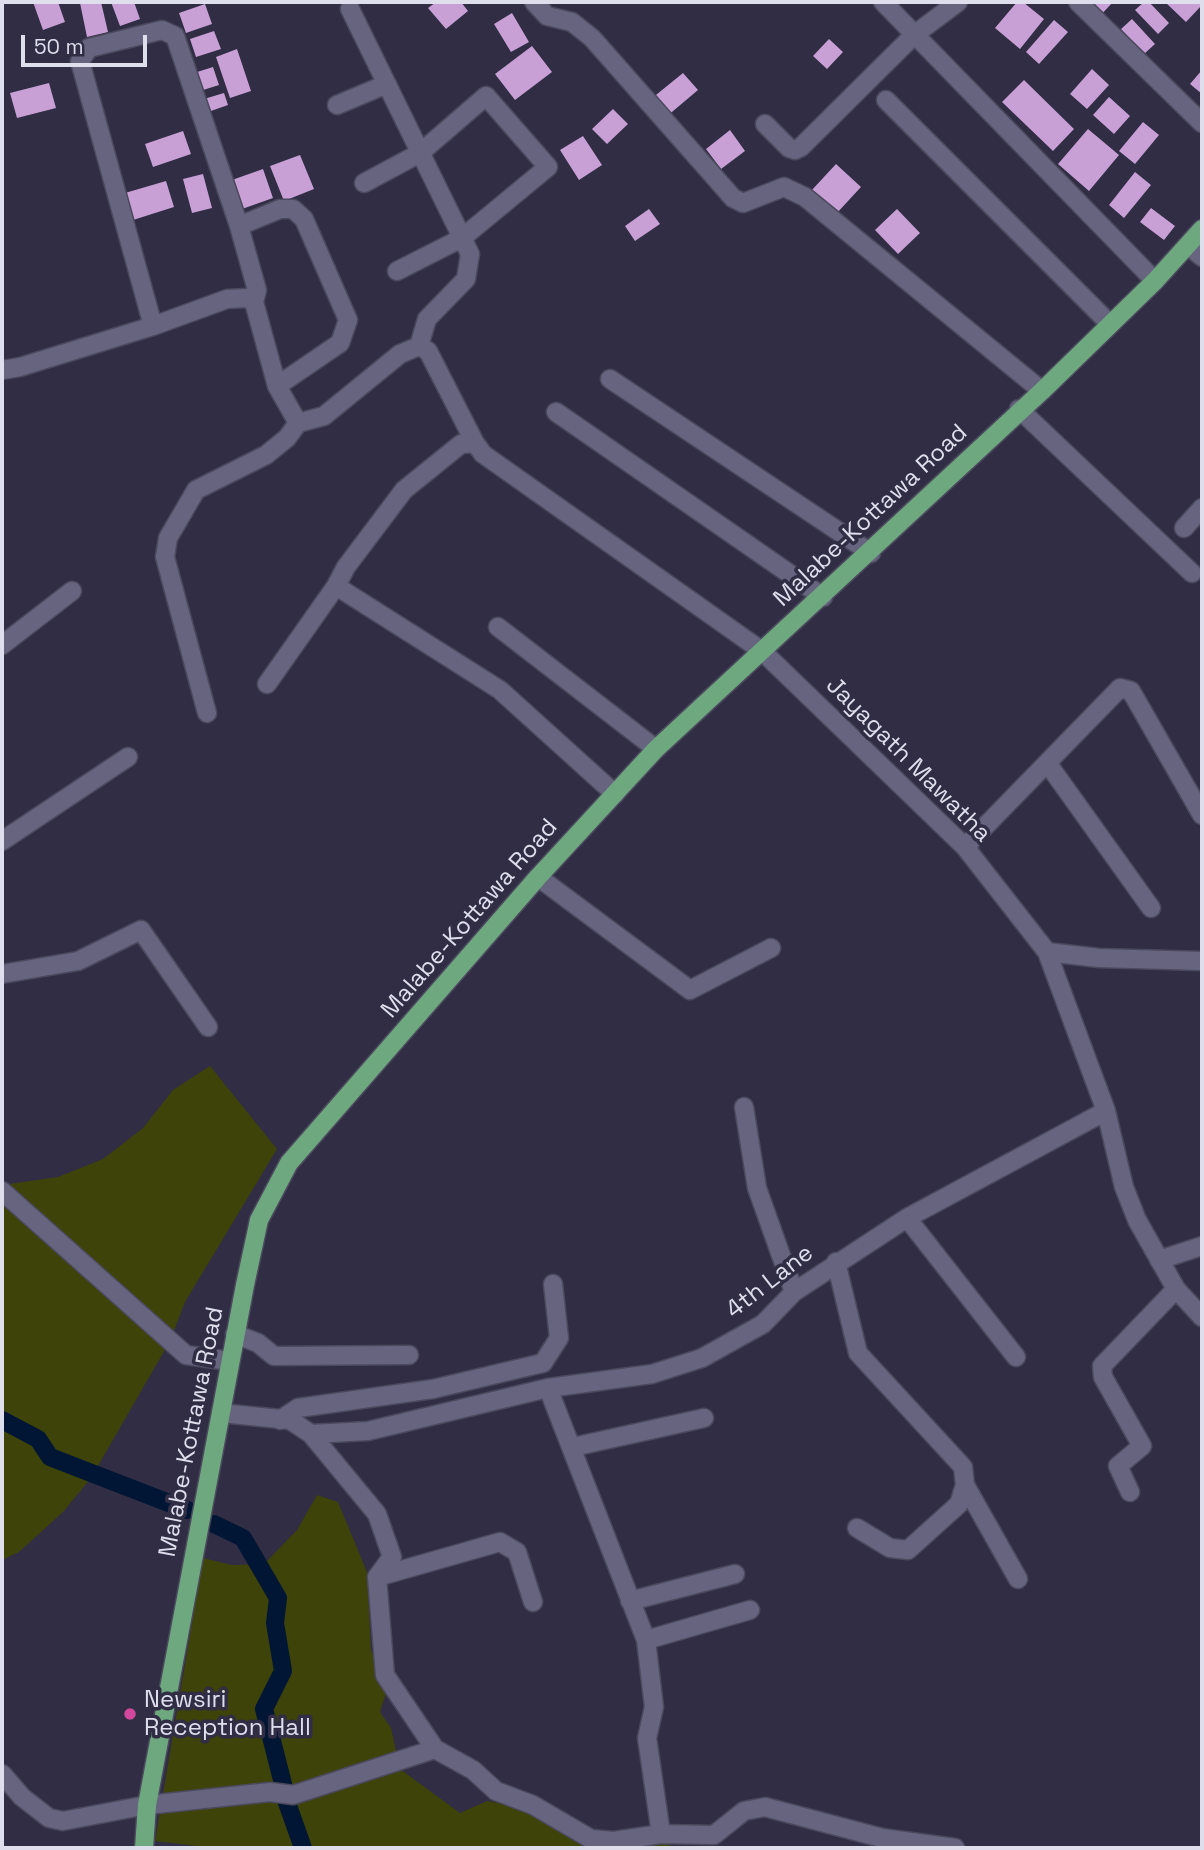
<!DOCTYPE html>
<style>
body{margin:0}
#map{position:relative;width:1204px;height:1850px;overflow:hidden;background:#302d45;font-family:"Space Grotesk",sans-serif}
canvas{display:block}
.frame{position:absolute;inset:0;border:4px solid #dedeed;pointer-events:none}
.scale{position:absolute;left:21px;top:35px;width:126px;height:32px;box-sizing:border-box;border:4px solid #dedeed;border-top:0;padding-left:9px;font-size:21px;line-height:24px;white-space:nowrap;color:#dedeed;-webkit-text-stroke:5px #302d45;paint-order:stroke}
</style>
<div id="map">
<canvas width="1204" height="1850"></canvas>
<div class="frame"></div>
<div class="scale">50 m</div>
</div>
<script>
const context = document.querySelector('canvas').getContext('2d');
context.lineJoin = 'round';
function paint(path, color) {
  context.fillStyle = color;
  context.fill(path, 'evenodd');
}
function toPath(rows) {
  const path = new Path2D();
  for (const r of rows) {
    path.moveTo(r[0], r[1]);
    for (let i = 2; i < r.length; i += 2) path.lineTo(r[i], r[i + 1]);
  }
  return path;
}
function trace(path, color, width, dash) {
  context.strokeStyle = color;
  context.lineWidth = width;
  context.lineCap = dash ? 'butt' : 'round';
  context.setLineDash(dash || []);
  context.stroke(path);
}
function drawText(font, color, halo, rows, align = 'center') {
  context.font = font + ' "Space Grotesk",sans-serif';
  context.lineWidth = 7;
  context.setLineDash([]);
  context.textBaseline = 'middle';
  context.strokeStyle = halo;
  context.fillStyle = color;
  for (const [text, x, y, turn = 0] of rows) {
    context.save();
    context.translate(x, y);
    context.rotate((+turn || 0) * Math.PI / 180);
    context.textAlign = isNaN(turn) ? turn : align;
    if (halo) context.strokeText(text, 0, 0);
    context.fillText(text, 0, 0);
    context.restore();
  }
}
paint(toPath([
 [210,1066,277,1149,185,1302,170,1341,91,1478,63,1512,19,1552,2,1560,2,1185,58,1177,103,1159,143,1128,173,1090],
 [317,1495,338,1502,367,1572,371,1650,389,1684,380,1712,391,1728,400,1769,460,1813,487,1801,526,1807,584,1841,651,1840,679,1848,213,1848,155,1841,203,1558,232,1565,264,1564,297,1530]
]), '#3e4309');
trace(toPath([
 [2,1420,38,1439,50,1457,187,1510],
 [214,1524,243,1538,278,1598,275,1623,283,1671,264,1709,283,1784],
 [286,1800,303,1848]
]), '#001634', 18);
paint(toPath([
 [33,2,58,2,65,22,43,30],
 [101,2,108,32,87,37,80,3],
 [111,2,134,2,140,19,120,26],
 [436,2,461,2,468,11,446,29,428,8],
 [1017,2,1023,2,1044,19,1020,49,995,28],
 [1091,2,1113,2,1098,18,1086,7],
 [1144,2,1149,2,1169,23,1158,34,1135,10],
 [1165,2,1202,2,1202,5,1186,22],
 [205,4,212,24,186,33,179,13],
 [512,13,529,42,511,52,494,24],
 [1132,19,1155,44,1144,54,1121,29],
 [1054,20,1068,32,1039,64,1026,52],
 [214,31,221,49,196,57,190,39],
 [829,39,843,52,827,69,813,56],
 [532,46,552,72,515,100,495,74],
 [237,49,251,91,230,98,216,57],
 [213,67,219,85,200,91,194,73],
 [1092,69,1109,85,1087,109,1070,94],
 [1202,70,1202,94,1190,84],
 [683,73,698,90,666,117,651,99],
 [1024,80,1074,129,1053,151,1002,102],
 [49,83,56,108,17,118,10,93],
 [224,93,228,105,208,112,204,99],
 [1109,97,1130,116,1114,134,1093,115],
 [613,109,628,124,607,144,592,129],
 [1143,122,1159,135,1135,164,1119,151],
 [1088,129,1119,155,1089,191,1058,164],
 [730,130,745,151,721,169,706,149],
 [183,131,191,154,153,167,145,144],
 [583,136,602,165,579,180,560,150],
 [300,155,314,189,284,201,270,166],
 [836,164,861,187,836,214,811,191],
 [263,169,273,198,242,209,232,180],
 [1135,172,1151,185,1124,218,1109,205],
 [203,174,212,208,192,213,183,179],
 [166,181,174,207,133,220,125,193],
 [1151,208,1175,226,1164,240,1140,222],
 [649,209,660,224,635,241,625,226],
 [897,209,920,233,898,254,875,230]
]), '#c9a0d5');
const minor = toPath([
 [534,2,547,16,572,22,592,38,733,198,743,203,784,187,805,197,1042,391],
 [883,2,1155,281],
 [1078,2,1202,123],
 [350,9,470,254,466,279,427,319,419,346],
 [886,100,1110,324],
 [337,105,387,84],
 [765,124,789,148,795,150,801,147,914,35,958,2],
 [364,183,420,153,486,96,548,167,462,238,397,271],
 [239,226,280,209,293,209,304,219,348,320,340,343,277,386],
 [1189,246,1202,257],
 [153,326,80,61,89,48,162,30,175,36,239,226,257,290,254,302,277,386,298,423,324,416,400,354,419,346,428,351,475,443,483,454,762,651,965,847,1047,952,1106,1111,1124,1187,1137,1220,1176,1289,1202,1317],
 [2,370,20,367,153,326,227,299,247,298,254,302],
 [610,379,871,553],
 [1019,409,1192,573],
 [556,412,823,597],
 [1184,528,1202,508],
 [336,586,500,690,615,794],
 [498,627,656,749],
 [2,645,72,591],
 [267,684,336,586,346,567,404,490,461,444,475,443],
 [207,713,165,557,168,538,196,490,266,455,287,438,298,423],
 [1048,764,1151,908],
 [2,841,128,757],
 [965,847,1120,688,1131,691,1202,815],
 [538,877,690,990,771,948],
 [1047,952,1099,958,1202,961],
 [2,974,78,961,141,930,208,1027],
 [744,1107,757,1188,794,1292],
 [2,1191,186,1355,230,1361],
 [907,1218,1016,1357],
 [1159,1260,1202,1246],
 [836,1262,858,1353,963,1467,965,1485,959,1504,908,1550,890,1548,857,1528],
 [235,1334,258,1343,274,1356,409,1355],
 [548,1388,646,1640,654,1707,647,1738,661,1834],
 [221,1413,290,1420,311,1434,377,1514,392,1557,377,1577,385,1675,435,1749,473,1770,496,1791,533,1805,591,1839,614,1841,661,1834,714,1835,744,1811,765,1807,882,1838,955,1848],
 [280,1420,298,1408,433,1389,543,1363,559,1338,553,1284],
 [311,1434,368,1431,548,1388,652,1374,702,1358,763,1324,794,1292,907,1218,1106,1111],
 [573,1447,704,1418],
 [965,1485,1018,1579],
 [1130,1492,1118,1466,1142,1446,1103,1377,1102,1366,1176,1289],
 [377,1577,500,1542,517,1552,533,1602],
 [630,1601,735,1574],
 [646,1640,750,1610],
 [2,1774,22,1797,49,1818,63,1821,147,1805,270,1792,293,1795,435,1749]
]);
const major = toPath([
 [144,1848,147,1805,245,1285,259,1220,289,1163,538,877,656,749,1042,391,1155,281,1202,229]
]);
trace(minor, '#4b495d', 21);
trace(major, '#4b495d', 21);
trace(minor, '#676480', 18);
trace(major, '#6ea87f', 18);
for (const [x, y, r, color] of [
 [130,1714,7,"#d1479c"]
]) {
  const dot = new Path2D();
  dot.arc(x, y, r, 0, 2 * Math.PI);
  context.fillStyle = color;
  context.fill(dot);
  trace(dot, '#302d45', 2.5);
}
drawText('24px', '#dedeed', '#302d45', [
 ["Malabe-Kottawa Road",871,516,-43],
 ["Jayagath Mawatha",908,760,45],
 ["Malabe-Kottawa Road",470,919,-49],
 ["4th Lane",770,1282,-38],
 ["Malabe-Kottawa Road",192,1432,-79]
]);
drawText('24px', '#dedeed', '#302d45', [
 ["Newsiri",144,1700],
 ["Reception Hall",144,1728]
], 'left');
</script>
